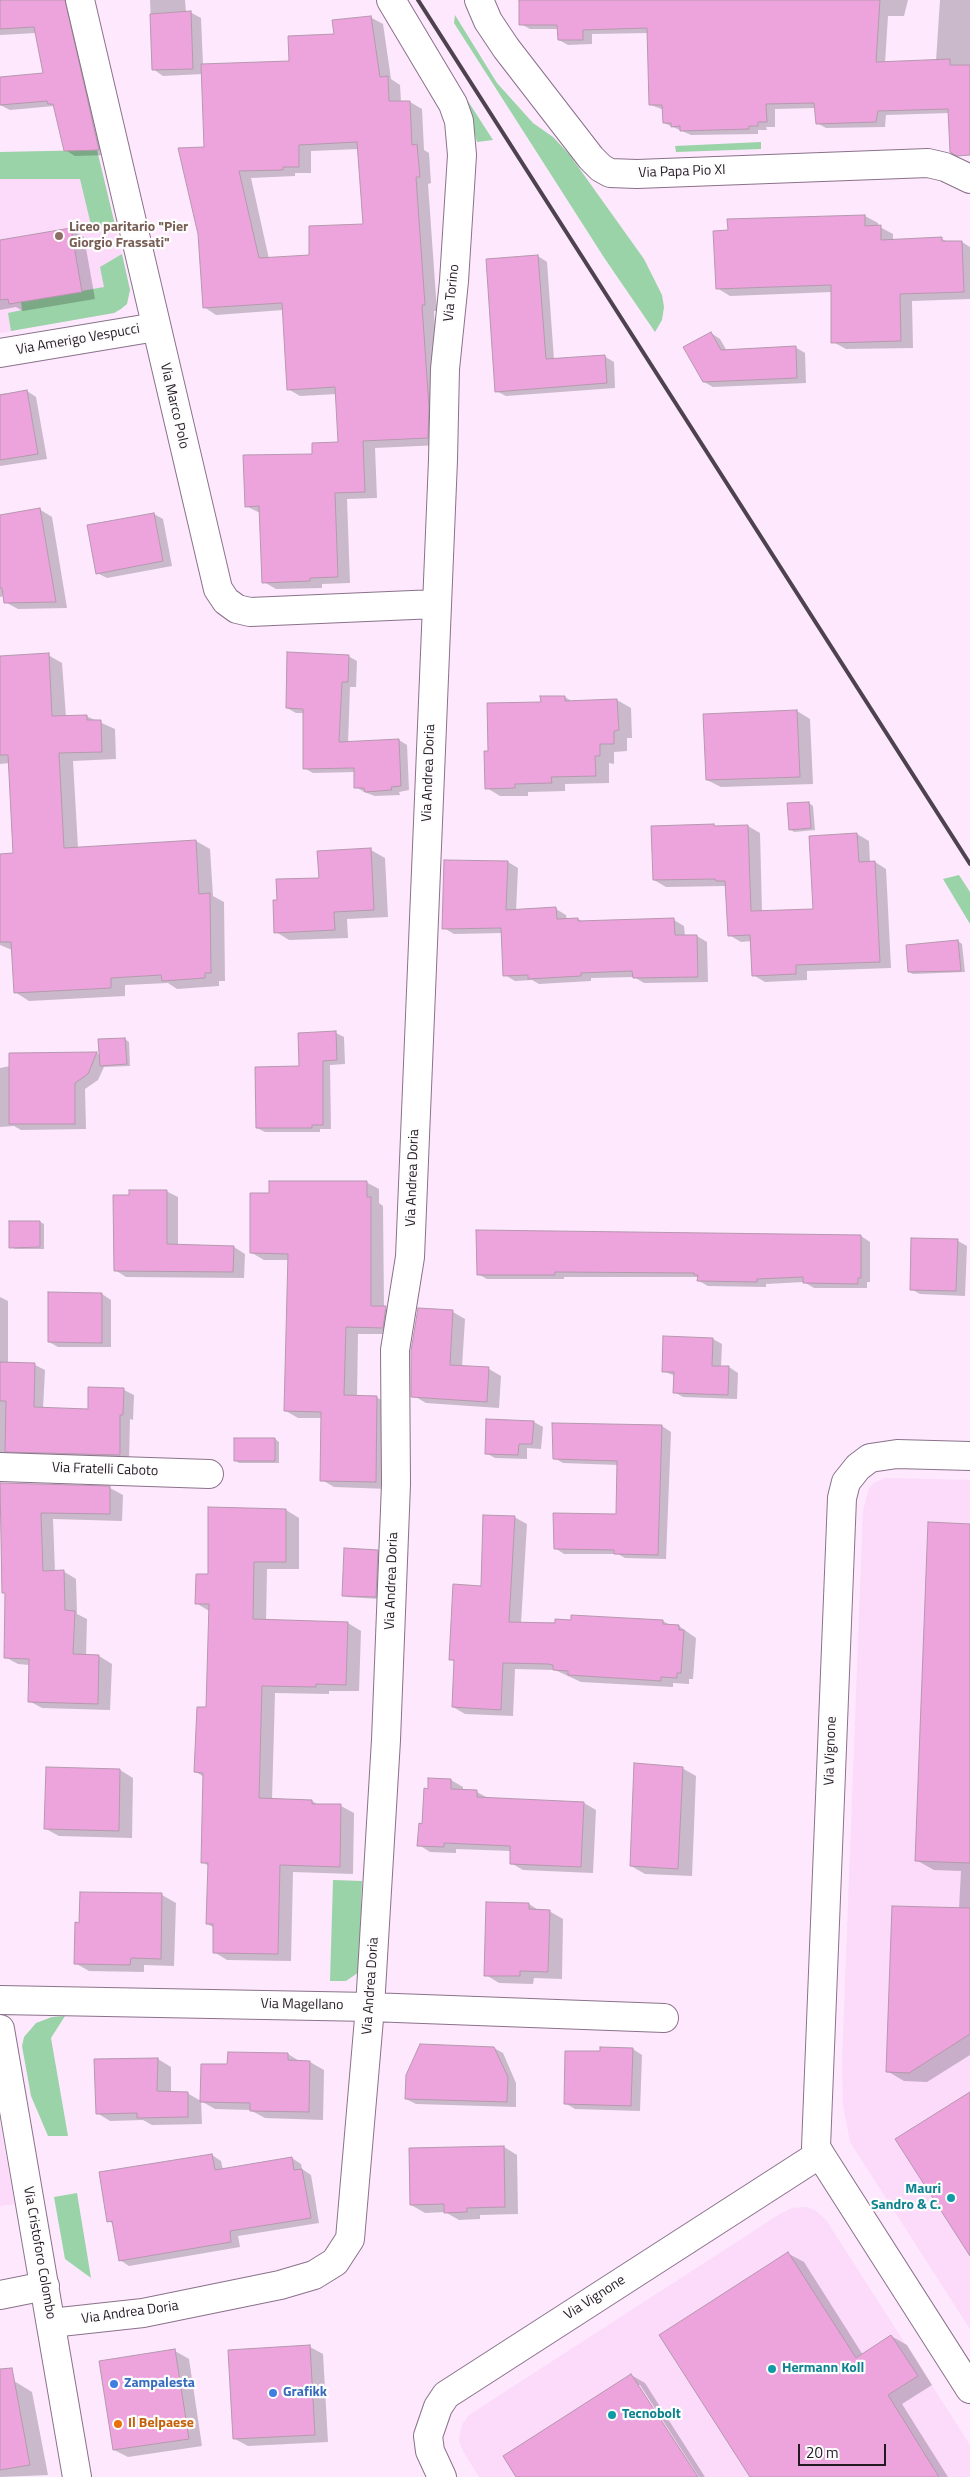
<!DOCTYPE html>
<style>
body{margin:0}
#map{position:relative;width:970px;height:2477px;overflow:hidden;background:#fde8fd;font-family:"Titillium Web",sans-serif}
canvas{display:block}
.scale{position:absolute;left:798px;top:2444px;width:88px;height:22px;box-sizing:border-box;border:2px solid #231923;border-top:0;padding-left:6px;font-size:15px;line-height:18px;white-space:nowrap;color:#231923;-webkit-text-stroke:4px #fdfdfd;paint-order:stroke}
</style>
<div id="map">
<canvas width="970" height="2477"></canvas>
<div class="scale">20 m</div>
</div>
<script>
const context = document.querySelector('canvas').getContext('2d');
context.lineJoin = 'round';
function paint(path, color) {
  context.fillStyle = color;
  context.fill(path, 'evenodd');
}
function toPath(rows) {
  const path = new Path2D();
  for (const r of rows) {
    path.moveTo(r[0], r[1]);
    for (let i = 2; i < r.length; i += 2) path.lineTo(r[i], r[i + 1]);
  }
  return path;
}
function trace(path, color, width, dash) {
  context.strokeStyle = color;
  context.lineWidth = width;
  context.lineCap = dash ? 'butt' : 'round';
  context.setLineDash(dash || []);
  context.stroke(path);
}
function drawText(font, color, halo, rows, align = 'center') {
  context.font = font + ' "Titillium Web",sans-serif';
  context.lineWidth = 4.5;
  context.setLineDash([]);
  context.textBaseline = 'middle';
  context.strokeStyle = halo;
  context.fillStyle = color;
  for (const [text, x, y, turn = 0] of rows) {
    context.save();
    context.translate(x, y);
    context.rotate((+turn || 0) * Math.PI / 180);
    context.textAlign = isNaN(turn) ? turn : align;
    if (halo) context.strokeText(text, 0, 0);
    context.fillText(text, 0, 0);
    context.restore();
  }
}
paint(toPath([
 [97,150,130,290,127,304,114,313,0,333,0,152],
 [885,1478,970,1480,970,2329,850,2142,843,2105,842,2063,863,1511,869,1488,874,1483],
 [0,2123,15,2204,0,2206],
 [807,2207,815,2210,826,2220,970,2445,970,2477,479,2477,463,2451,459,2440,462,2425,469,2415,780,2214,792,2208]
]), '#fbdafa');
paint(toPath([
 [403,0,493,140,477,142,471,120],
 [455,15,497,83,533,123,553,137,569,154,644,259,662,295,664,307,662,320,655,332,605,259,454,23],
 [761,142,761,149,676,152,675,146],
 [97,150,116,229,91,225,80,179,0,179,0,152],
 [122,254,130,290,127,304,121,309,114,313,11,331,8,313,22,310,21,302,104,287,100,267],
 [959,875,970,892,970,924,943,879],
 [333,1880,362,1881,359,1972,346,1981,330,1981],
 [65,2016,51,2038,68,2136,48,2136,31,2096,22,2046,24,2037,36,2023,52,2017],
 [77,2193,91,2278,65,2259,54,2197]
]), '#9ad3a7');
paint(toPath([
 [0,0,74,0,109,155,75,156,65,150,54,106,10,110,0,105,0,78,45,75,36,33,0,35],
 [150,0,185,0,186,12,190,12,201,18,203,65,290,62,370,17,383,24,391,79,400,85,401,102,410,102,422,109,424,150,429,153,431,183,428,184,437,311,434,311,440,414,440,445,375,448,377,498,347,499,350,583,322,584,322,588,276,589,264,582,260,513,246,506,314,455,340,443,337,394,300,396,288,389,283,310,216,315,204,307,205,148,203,74,163,76,153,69],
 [359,149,365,226,311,256,269,259,251,178,295,176,295,173,311,173,311,151],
 [521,0,908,0,904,16,888,16,885,63,936,61,940,0,970,0,970,119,950,113,886,115,885,127,826,128,817,123,815,108,775,109,775,127,766,127,767,130,758,130,758,134,691,135,664,123,664,110,651,105,649,33,592,34,592,44,568,45,559,40,559,29,530,29,521,24],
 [865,216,878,223,878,226,893,234,893,241,942,239,948,242,962,242,970,247,970,299,912,301,913,348,846,349,833,342,832,292,730,296,717,288],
 [70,229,84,237,95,299,23,311,16,307,0,310,0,241],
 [538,256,547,262,554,360,604,356,614,362,615,388,506,396,496,391],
 [711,333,720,339,727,351,795,347,805,353,806,383,713,387,704,382],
 [27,391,36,397,47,459,0,466,0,394],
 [39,509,52,517,67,608,18,609,5,602,4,596,0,597,0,516],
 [154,514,163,519,172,566,107,578,97,573],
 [48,655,62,663,66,717,86,716,115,729,116,759,73,761,78,848,196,841,210,849,213,896,224,902,225,981,219,981,219,986,177,989,168,983,125,985,125,996,29,1001,15,992,12,950,0,945,0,855,14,855,10,763,0,764,0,657],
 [348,656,357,661,356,687,350,687,348,743,399,740,407,745,409,790,399,792,400,795,375,796,364,792,356,787,355,772,313,773,304,768,305,713,296,713,287,708],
 [565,697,573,702,617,700,631,708,632,738,627,738,627,751,614,752,614,764,609,763,609,783,565,784,565,791,528,792,528,796,500,796,487,788,489,752,542,703],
 [797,711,810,719,813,784,721,787,707,780],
 [809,803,813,806,815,830,794,832,790,829],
 [748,826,760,833,762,912,814,911,857,834,869,841,870,862,875,862,886,869,891,968,807,971,807,980,765,982,753,975,752,941,741,942,729,935,726,886,666,887,654,880],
 [371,850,385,858,388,917,347,919,348,938,289,940,276,932,278,901],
 [508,862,518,868,516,911,556,909,566,915,567,920,578,919,583,922,674,920,684,926,685,936,697,936,707,942,708,982,644,983,634,977,591,978,591,981,539,984,532,980,515,981,505,975,502,933,454,934,444,928],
 [958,941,962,944,965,972,913,974,909,972,907,946],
 [336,1033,344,1037,345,1064,330,1065,331,1129,320,1129,320,1132,265,1132,257,1128,300,1067],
 [125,1039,129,1042,130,1066,104,1067,98,1080,85,1089,86,1129,21,1130,14,1126,0,1127,0,1068,10,1066,10,1054,97,1053,100,1055],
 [366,1182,379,1189,379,1203,383,1206,384,1308,398,1315,395,1334,358,1334,357,1396,376,1397,389,1404,388,1489,334,1487,322,1480,323,1418,298,1418,286,1411,289,1260,264,1260,252,1253,270,1194],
 [166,1191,178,1197,178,1246,234,1247,245,1254,244,1278,126,1277,115,1270,131,1196],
 [40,1222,44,1224,44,1249,15,1249,11,1247],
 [478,1231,861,1236,870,1242,870,1282,867,1282,867,1288,814,1288,804,1282,766,1284,766,1287,708,1286,699,1281,699,1277,564,1277,564,1279,487,1279,478,1274],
 [958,1241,967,1246,965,1296,920,1294,911,1289],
 [102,1294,111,1300,111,1347,58,1347,49,1342],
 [0,1297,8,1301,8,1364,35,1365,45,1370,43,1409,89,1410,90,1389,124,1390,134,1395,133,1420,130,1419,129,1460,0,1457],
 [453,1312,465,1319,462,1367,489,1369,501,1376,499,1408,426,1403,414,1396],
 [713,1339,722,1344,721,1367,729,1367,738,1373,737,1399,683,1397,674,1392,675,1376,663,1371],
 [487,1420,534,1422,543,1427,541,1449,527,1448,527,1459,495,1458,486,1453],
 [662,1426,671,1432,666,1559,625,1558,618,1554,564,1554,555,1548,617,1515,618,1465,563,1463,554,1458],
 [275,1439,279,1442,279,1463,239,1463,235,1460],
 [0,1484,110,1488,123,1495,122,1521,53,1519,55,1572,63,1571,76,1579,77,1614,87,1619,86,1656,99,1656,112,1664,110,1710,42,1708,29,1701,30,1665,18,1664,5,1657,7,1594,3,1592],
 [286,1510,299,1518,299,1569,267,1569,266,1621,348,1623,361,1631,359,1691,329,1691,329,1694,275,1693,272,1800,312,1801,319,1805,341,1806,354,1813,353,1874,293,1872,291,1961,227,1960,214,1952,215,1928,207,1924,209,1866,202,1862,204,1777,196,1772,207,1708,209,1611,196,1603,210,1575],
 [514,1517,527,1524,521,1623,663,1621,670,1625,679,1626,696,1638,693,1679,689,1679,689,1684,673,1683,673,1687,581,1682,555,1670,515,1669,513,1716,465,1714,453,1707,455,1662,450,1659],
 [970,1525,970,2055,927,2082,904,2081,887,2071,959,1909,961,1871,934,1870,916,1860],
 [377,1551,382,1553,380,1599,347,1597,343,1595],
 [682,1768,696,1776,692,1876,645,1874,631,1866],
 [120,1770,133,1778,132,1838,59,1836,46,1829],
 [429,1779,451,1780,463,1787,463,1791,477,1792,488,1798,584,1803,596,1810,593,1873,523,1870,511,1863,511,1851,456,1849,456,1853,430,1852,419,1845,424,1825],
 [81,1893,162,1895,176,1903,174,1966,144,1965,144,1972,89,1971,75,1963,80,1924],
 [529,1904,540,1911,549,1911,563,1919,562,1979,534,1978,533,1984,499,1983,486,1975],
 [494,2048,503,2053,516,2083,516,2107,416,2104,406,2099],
 [633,2049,642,2055,640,2111,575,2109,565,2103,601,2053],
 [288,2054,301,2062,310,2062,324,2070,323,2120,265,2118,250,2110,215,2109,201,2101,229,2065],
 [158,2059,171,2067,171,2093,187,2093,201,2101,202,2124,152,2125,143,2120,110,2121,97,2113],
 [504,2147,517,2155,518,2214,480,2215,480,2219,459,2220,445,2212,425,2213,411,2205],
 [212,2155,221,2161,223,2170,292,2158,301,2164,302,2169,311,2175,319,2223,238,2236,240,2247,129,2266,120,2260,114,2225,109,2221],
 [789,2254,804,2262,863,2355,891,2336,907,2345,932,2385,902,2404,948,2477,752,2477],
 [310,2347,323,2354,328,2442,248,2446,235,2439],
 [175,2351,189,2359,202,2446,128,2457,114,2450],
 [631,2375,645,2383,705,2477,699,2477,640,2385,637,2385,696,2477,518,2477],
 [14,2381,32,2392,48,2475,0,2477,0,2384]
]), '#0003');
const building = toPath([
 [0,0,65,0,99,150,64,151,53,104,48,104,47,101,0,105,0,77,43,73,34,27,0,29,0,0],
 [519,0,880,0,876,62,950,59,950,65,970,65,970,155,957,156,950,152,948,109,878,111,876,122,816,124,814,103,766,104,767,122,758,122,758,126,749,126,749,129,680,131,680,126,671,127,671,123,663,123,662,105,649,105,647,28,583,30,583,40,558,40,557,25,519,25,519,0],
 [191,11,193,69,152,70,150,14,191,11],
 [371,16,380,77,388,76,389,101,410,101,412,145,417,144,420,177,416,177,425,305,422,305,429,407,428,438,363,441,365,492,335,493,338,577,310,578,310,581,262,583,259,506,245,507,243,455,312,454,312,443,338,442,335,387,287,390,282,303,203,308,198,234,178,148,204,147,201,64,289,61,288,36,334,34,332,20,371,16],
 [357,142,363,224,309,226,309,255,259,258,239,171,283,170,283,167,299,167,299,145,357,142],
 [865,215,865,226,881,225,881,240,942,237,942,241,962,241,964,292,900,294,901,341,831,343,831,285,716,289,713,231,728,230,727,219,865,215],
 [71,228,82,292,9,304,8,299,0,300,0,240,71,228],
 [538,255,546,359,605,355,607,383,495,392,486,259,538,255],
 [711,332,721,350,796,346,797,378,703,382,683,347,711,332],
 [27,390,38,454,0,460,0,395,27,390],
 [40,508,56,602,4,603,2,588,0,588,0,515,40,508],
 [154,513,163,561,96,574,87,525,154,513],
 [287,652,349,655,348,682,342,682,339,742,399,739,401,786,391,787,392,790,365,792,364,788,354,788,354,768,303,769,303,709,286,708,287,652],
 [49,653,52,716,87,715,87,720,101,720,102,752,59,753,64,848,196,840,199,894,210,893,211,973,205,973,205,978,162,981,161,975,111,978,111,988,14,993,11,942,0,942,0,854,13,853,8,755,0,755,0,656,49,653],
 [540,696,565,696,565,701,617,699,619,730,614,731,614,744,600,744,600,756,595,756,596,776,551,777,552,783,515,784,515,788,485,789,484,751,488,751,487,703,541,702,540,696],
 [797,710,800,777,706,780,703,714,797,710],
 [809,802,811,828,789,830,787,803,809,802],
 [714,824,714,826,748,825,751,911,813,909,809,836,857,833,859,862,875,861,880,962,796,965,796,974,752,976,750,935,728,936,725,881,716,881,715,879,653,880,651,826,714,824],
 [371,848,374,910,334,912,335,930,274,933,273,900,277,900,276,879,319,878,317,851,371,848],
 [444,860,508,861,506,910,556,907,557,919,578,918,578,921,674,918,675,935,697,935,698,977,633,978,632,971,581,973,581,976,528,979,528,975,503,976,501,928,442,929,444,860],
 [958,940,961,971,908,972,906,945,958,940],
 [336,1031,337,1060,323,1061,323,1125,312,1125,312,1128,256,1128,255,1067,299,1066,298,1033,336,1031],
 [125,1038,127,1064,100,1066,98,1039,125,1038],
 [97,1052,88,1074,75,1083,75,1124,9,1124,9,1053,97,1052],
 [269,1181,367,1181,367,1197,371,1197,371,1306,386,1306,383,1328,346,1327,344,1395,377,1396,376,1482,320,1481,321,1412,284,1411,288,1254,250,1253,250,1193,269,1193,269,1181],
 [129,1190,167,1190,167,1244,234,1246,233,1272,114,1271,113,1195,129,1195,129,1190],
 [9,1221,40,1221,40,1247,9,1248,9,1221],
 [476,1230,861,1235,861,1278,858,1278,858,1284,803,1283,803,1277,757,1279,757,1282,697,1281,698,1275,694,1275,694,1273,555,1272,555,1275,477,1275,476,1230],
 [911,1238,958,1239,956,1291,910,1290,911,1238],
 [48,1292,102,1293,102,1343,48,1342,48,1292],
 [418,1308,453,1310,450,1365,489,1367,487,1402,411,1397,411,1351,418,1308],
 [663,1336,713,1338,712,1366,729,1366,728,1395,673,1393,674,1372,662,1372,663,1336],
 [0,1362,35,1363,34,1407,88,1409,88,1387,124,1388,123,1415,120,1415,120,1455,5,1452,6,1401,0,1401,0,1362],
 [486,1419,534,1421,532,1444,519,1444,518,1455,485,1454,486,1419],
 [552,1423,662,1425,658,1555,614,1554,614,1550,554,1549,553,1513,616,1514,617,1461,553,1459,552,1423],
 [234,1438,275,1438,275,1461,234,1461,234,1438],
 [0,1483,110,1486,110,1514,41,1513,43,1571,64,1570,65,1610,75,1611,73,1654,99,1655,98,1704,28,1702,29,1659,4,1658,5,1593,2,1593,0,1483],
 [208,1507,286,1509,286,1562,254,1562,253,1619,348,1622,346,1685,316,1684,316,1687,262,1686,259,1798,312,1800,312,1804,341,1804,340,1867,280,1865,278,1954,213,1953,213,1924,206,1924,208,1863,201,1863,203,1773,194,1772,197,1707,206,1707,209,1604,195,1604,196,1574,208,1574,208,1507],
 [483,1515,515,1516,509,1622,555,1623,555,1619,571,1620,571,1615,663,1620,663,1624,679,1625,679,1630,684,1630,681,1673,677,1673,677,1678,661,1677,661,1681,568,1675,568,1671,553,1670,553,1665,548,1664,503,1663,501,1710,452,1707,454,1660,449,1660,453,1584,481,1586,483,1515],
 [928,1522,970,1524,970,1863,915,1861,928,1522],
 [344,1548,378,1550,376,1597,342,1596,344,1548],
 [634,1763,683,1767,678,1869,630,1866,634,1763],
 [46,1767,120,1769,119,1831,44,1829,46,1767],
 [428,1778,451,1779,451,1789,477,1790,477,1797,584,1802,581,1867,510,1864,510,1846,444,1843,444,1847,417,1846,419,1823,422,1824,424,1788,428,1789,428,1778],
 [80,1892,162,1893,161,1959,131,1958,130,1965,74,1964,75,1922,79,1923,80,1892],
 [486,1902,529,1903,529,1909,550,1910,548,1972,520,1971,520,1976,484,1976,486,1902],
 [892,1906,970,1908,970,2034,909,2073,886,2072,892,1906],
 [420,2044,494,2047,508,2077,507,2102,405,2099,406,2075,420,2044],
 [600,2047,633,2048,631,2106,564,2104,565,2051,600,2051,600,2047],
 [228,2052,288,2053,288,2060,310,2061,309,2112,250,2111,250,2103,200,2102,201,2064,227,2064,228,2052],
 [158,2058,157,2091,188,2092,188,2117,137,2118,137,2113,96,2114,94,2059,158,2058],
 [970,2092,970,2256,895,2139,970,2092],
 [504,2146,505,2207,467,2208,467,2212,444,2213,444,2204,410,2205,409,2148,504,2146],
 [212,2154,215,2170,292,2157,294,2170,302,2169,311,2218,230,2231,231,2242,119,2261,112,2221,107,2222,99,2172,212,2154],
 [788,2252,856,2358,891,2335,918,2376,888,2395,939,2477,750,2477,659,2335,788,2252],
 [310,2345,315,2435,233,2439,228,2350,310,2345],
 [175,2349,189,2439,113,2450,99,2361,175,2349],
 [12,2368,30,2465,0,2470,0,2369,12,2368],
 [631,2374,698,2477,516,2477,503,2456,631,2374]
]);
paint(building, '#eda4dd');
trace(building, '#b598ae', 1);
const minor = toPath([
 [80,0,218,589,226,601,237,609,250,612,436,604],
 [479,0,488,21,506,48,591,158,601,168,610,173,637,174,928,163,945,167,970,179],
 [0,353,156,327],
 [0,1467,209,1474],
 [0,2000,370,2007,664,2018],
 [0,2029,77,2477],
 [820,2154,970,2389],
 [0,2295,45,2286],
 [51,2323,143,2313,280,2285,314,2275,335,2262,350,2239,370,2007,386,1740,396,1484,395,1350,410,1257,443,460,445,369,454,281,462,155,459,121,453,104,391,0],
 [442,2477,430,2451,428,2436,438,2407,446,2395,820,2154,816,2147,842,1498,846,1482,858,1467,870,1458,897,1454,970,1456]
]);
trace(minor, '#8a728a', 30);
trace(minor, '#fff', 28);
trace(toPath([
 [418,0,970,864]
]), '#4e424e', 4);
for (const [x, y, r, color] of [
 [59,236,5,"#8d6e63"],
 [951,2198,5,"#0f9aa8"],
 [772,2369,5,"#0f9aa8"],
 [114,2384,5,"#3f7fe0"],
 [273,2393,5,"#3f7fe0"],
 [612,2415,5,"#0f9aa8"],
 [118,2424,5,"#e8710a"]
]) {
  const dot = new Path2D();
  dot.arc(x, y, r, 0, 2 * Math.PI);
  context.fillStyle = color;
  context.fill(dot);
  trace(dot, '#fdfdfd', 2);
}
drawText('14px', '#231923', '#fdfdfd', [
 ["Via Papa Pio XI",682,172,-2],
 ["Via Torino",452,293,-84],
 ["Via Amerigo Vespucci",78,340,-10],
 ["Via Marco Polo",174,406,77],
 ["Via Andrea Doria",429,773,-88],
 ["Via Andrea Doria",413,1178,-88],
 ["Via Fratelli Caboto",105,1470,2],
 ["Via Andrea Doria",392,1581,-88],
 ["Via Vignone",831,1751,-88],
 ["Via Andrea Doria",371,1986,-86],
 ["Via Magellano",302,2005,1],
 ["Via Cristoforo Colombo",39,2253,80],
 ["Via Vignone",595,2298,-33],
 ["Via Andrea Doria",130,2313,-8]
]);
drawText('bold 14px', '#785e54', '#fdfdfd', [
 ["Liceo paritario \"Pier",69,228],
 ["Giorgio Frassati\"",69,244]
], 'left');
drawText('bold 14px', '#0d838f', '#fdfdfd', [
 ["Mauri",941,2190,"right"],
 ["Sandro & C.",941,2206,"right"],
 ["Hermann Koll",782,2369],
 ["Tecnobolt",622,2415]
], 'left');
drawText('bold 14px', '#366cbe', '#fdfdfd', [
 ["Zampalesta",124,2384],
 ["Grafikk",283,2393]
], 'left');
drawText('bold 14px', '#c56008', '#fdfdfd', [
 ["Il Belpaese",128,2424]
], 'left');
</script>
